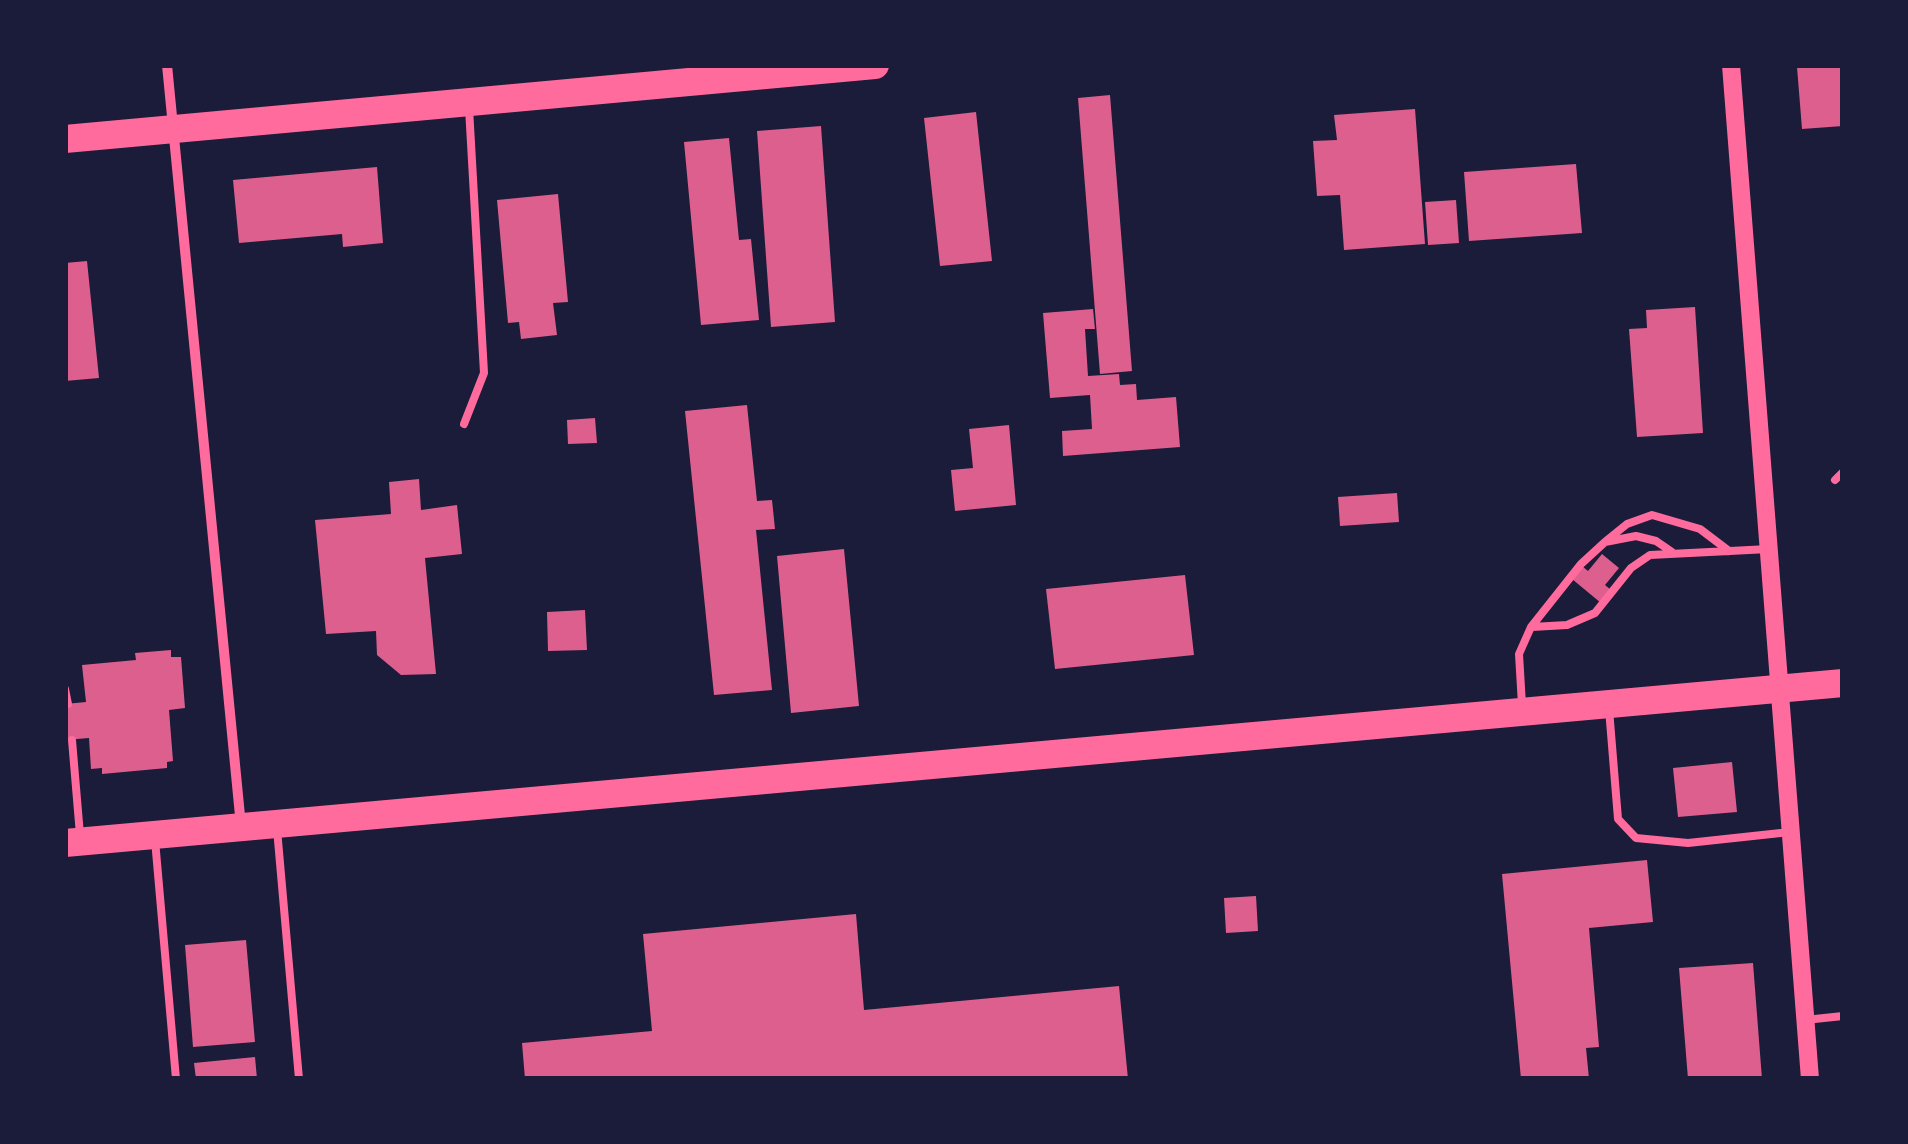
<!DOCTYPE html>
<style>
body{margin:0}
#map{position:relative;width:1908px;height:1144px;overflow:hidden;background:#1b1b3a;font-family:Karla,sans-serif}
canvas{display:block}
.frame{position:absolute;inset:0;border:68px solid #1b1b3a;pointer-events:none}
</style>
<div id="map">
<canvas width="1908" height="1144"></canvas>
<div class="frame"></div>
</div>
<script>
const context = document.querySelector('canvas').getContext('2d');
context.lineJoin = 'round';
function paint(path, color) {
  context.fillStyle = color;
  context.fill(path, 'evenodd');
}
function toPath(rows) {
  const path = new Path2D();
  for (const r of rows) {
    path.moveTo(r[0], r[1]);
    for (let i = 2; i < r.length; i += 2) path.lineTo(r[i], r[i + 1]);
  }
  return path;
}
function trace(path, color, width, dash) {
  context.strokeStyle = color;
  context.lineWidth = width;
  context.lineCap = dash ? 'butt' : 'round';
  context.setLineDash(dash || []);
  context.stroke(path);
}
paint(toPath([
 [1843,65,1843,126,1802,129,1797,67],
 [1110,95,1132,371,1100,374,1078,98],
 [1415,109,1425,244,1344,250,1340,195,1317,196,1313,141,1337,140,1334,115],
 [976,112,992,261,940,266,924,118],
 [821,126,835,322,771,327,757,131],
 [729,138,739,240,751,239,759,320,701,325,684,142],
 [1576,164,1582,233,1469,241,1464,172],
 [377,167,383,243,343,247,342,234,239,243,233,180],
 [558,194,568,302,553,303,557,335,521,339,519,322,508,323,497,200],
 [1456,200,1459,243,1428,245,1425,202],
 [87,261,99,378,65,381,65,263],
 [1695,307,1703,433,1637,437,1629,329,1647,328,1646,310],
 [1093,309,1095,329,1085,329,1088,376,1119,374,1120,385,1136,384,1137,400,1176,397,1180,447,1063,456,1062,431,1092,429,1090,395,1050,398,1043,313],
 [747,405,757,501,772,500,775,529,756,530,772,690,714,695,685,411],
 [595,418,597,443,568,444,567,420],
 [1009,425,1016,505,955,511,951,470,973,468,969,429],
 [419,479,421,510,457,505,462,554,425,558,436,674,401,675,377,655,376,631,326,634,315,520,391,514,389,482],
 [1397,493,1399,522,1340,526,1338,497],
 [844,549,859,706,791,713,777,556],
 [1602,554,1619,568,1605,585,1611,590,1601,603,1572,579,1582,566,1588,571],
 [1185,575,1194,655,1055,669,1046,589],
 [585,610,587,650,548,651,547,612],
 [171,650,171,657,181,657,185,708,169,710,173,761,167,762,167,768,102,774,102,768,91,769,89,738,65,740,65,704,86,702,82,665,136,660,135,653],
 [1732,762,1737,812,1678,817,1673,768],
 [1647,860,1653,922,1589,928,1599,1047,1586,1048,1589,1079,1521,1079,1502,874],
 [1256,896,1258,931,1226,933,1224,898],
 [856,914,864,1010,1119,986,1128,1079,525,1079,522,1043,652,1031,643,934],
 [246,940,255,1042,193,1047,185,945],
 [1753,963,1762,1079,1688,1079,1679,968],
 [255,1057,257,1079,196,1079,194,1063]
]), '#dd5f8e');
trace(toPath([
 [464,424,484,373,469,108],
 [1835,480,1843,472],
 [1606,541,1627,524,1652,515,1700,529,1729,551],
 [1532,627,1567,625,1595,613,1631,568,1650,555,1769,549],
 [65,689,68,704],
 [1522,705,1519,654,1531,627,1581,564,1605,542,1636,536,1656,541,1672,552],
 [1609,709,1618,819,1636,838,1688,843,1790,832],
 [72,740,80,835],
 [277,829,299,1079],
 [155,840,176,1079],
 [1805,1020,1843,1016]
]), '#ff6b9d', 8);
trace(toPath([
 [167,65,241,826]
]), '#ff6b9d', 10);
trace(toPath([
 [1731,65,1810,1079]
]), '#ff6b9d', 18);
trace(toPath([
 [65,139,875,65],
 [65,843,1843,683]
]), '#ff6b9d', 28);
</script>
